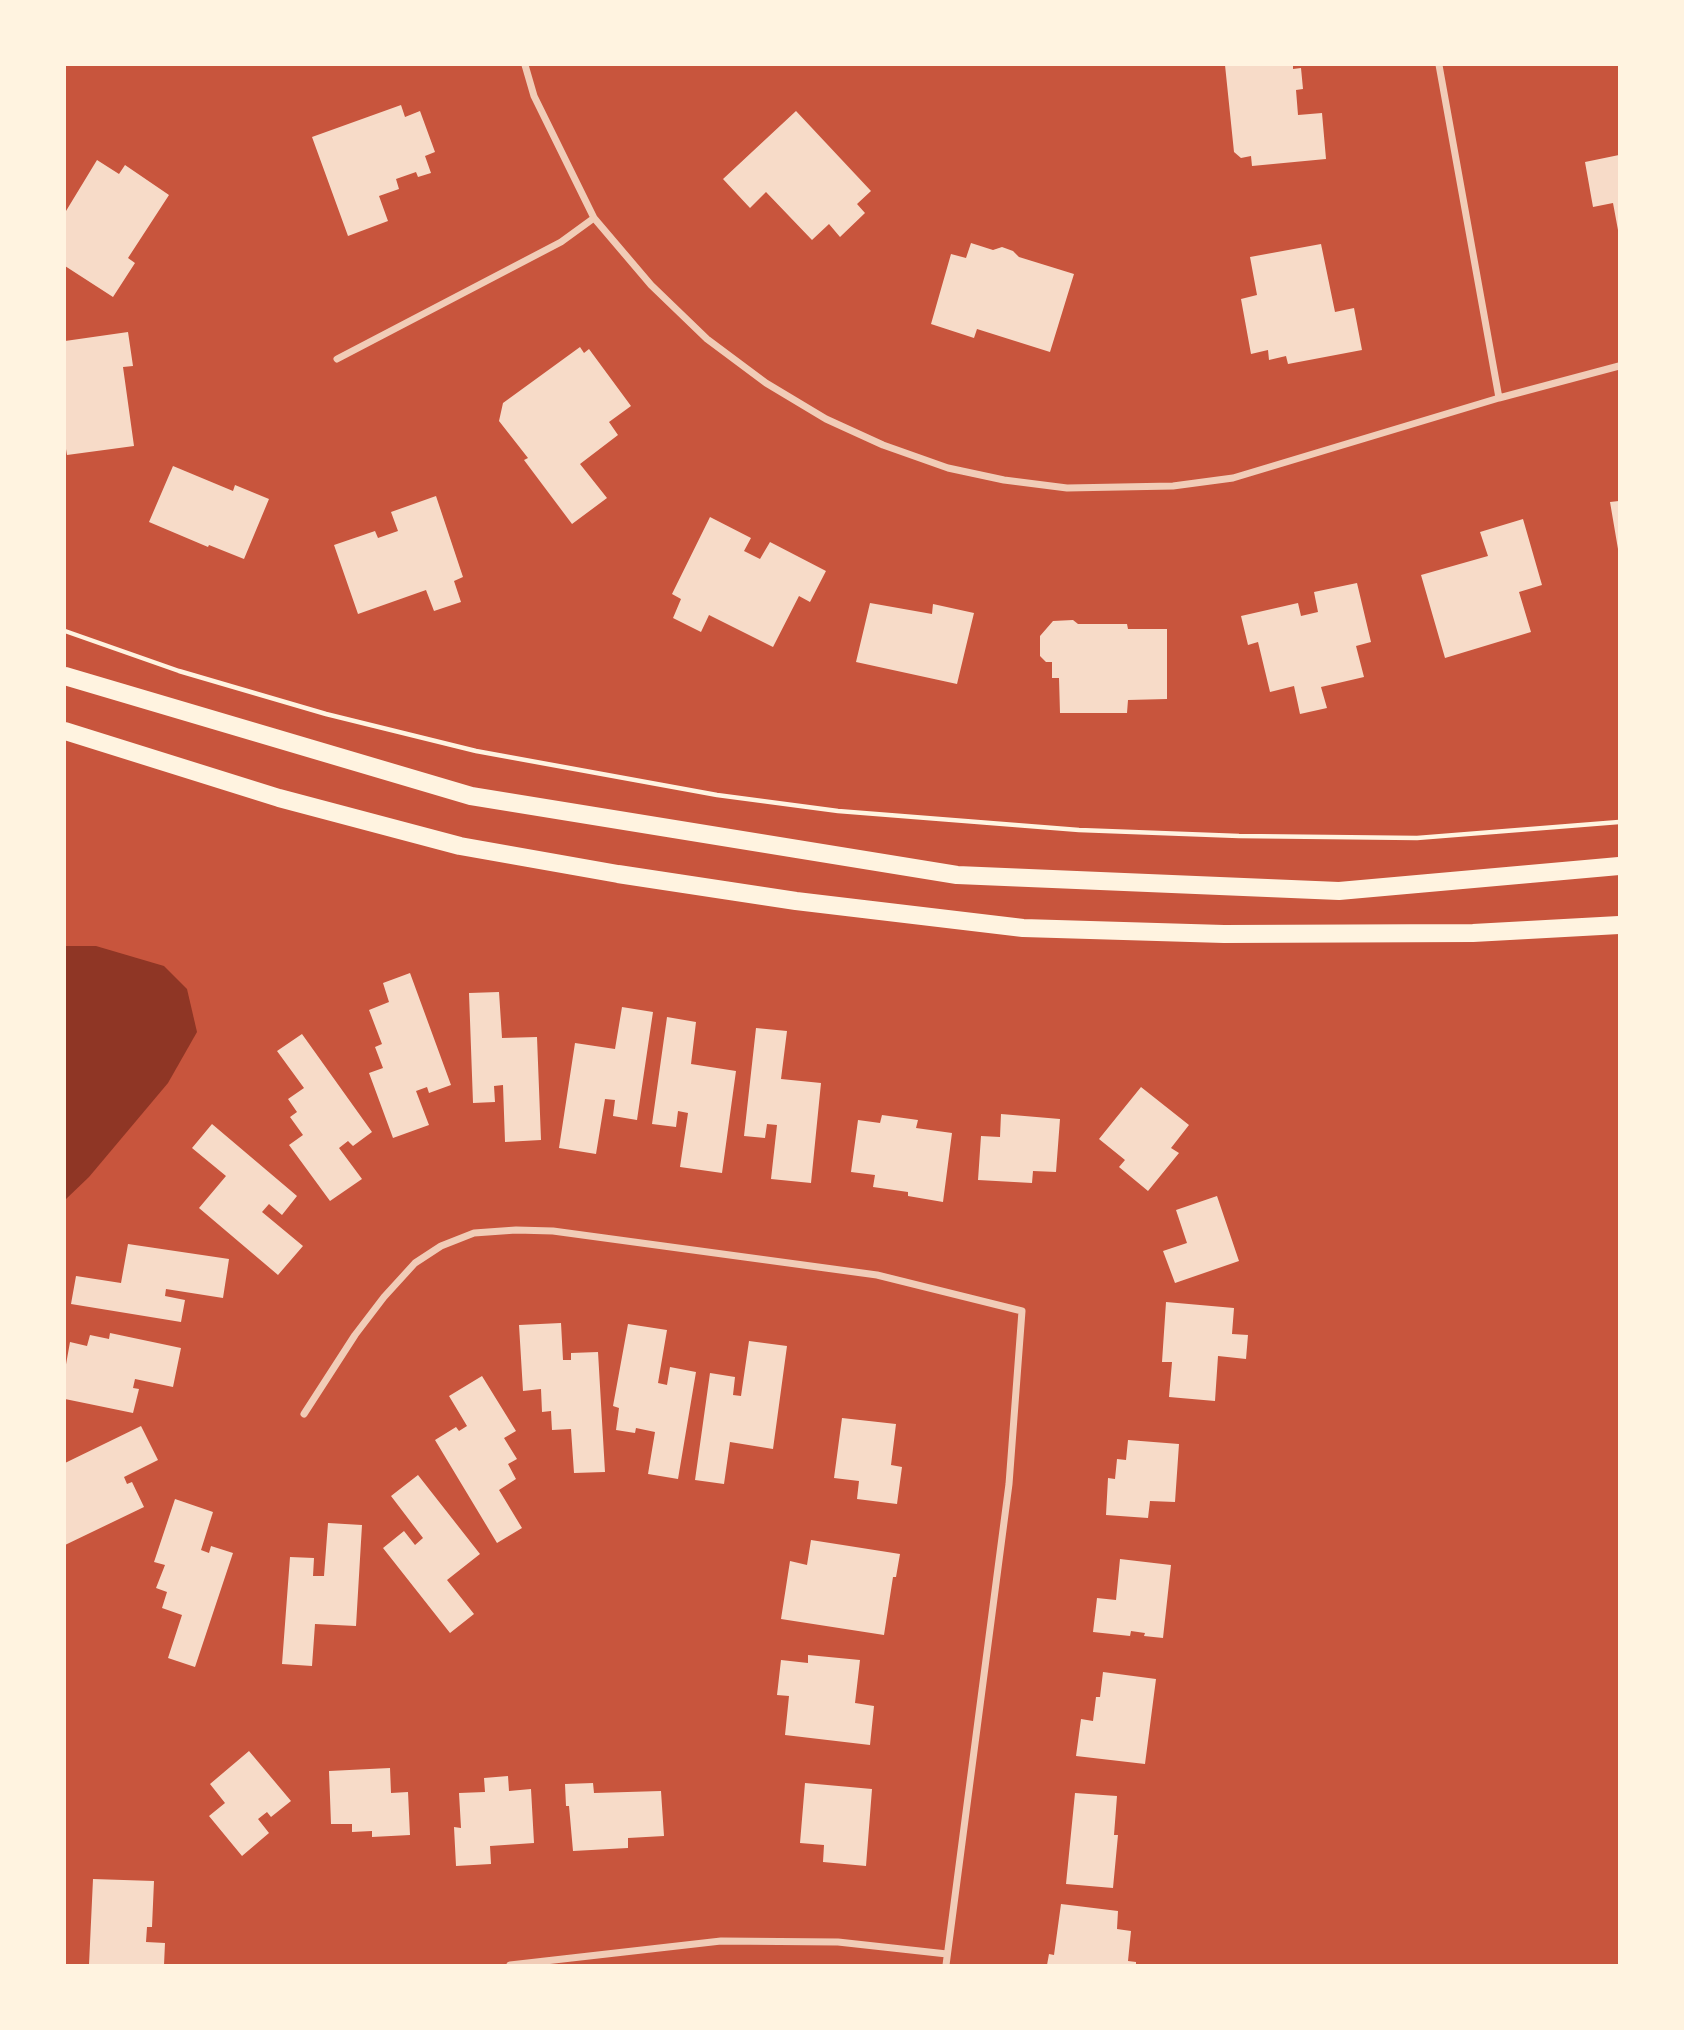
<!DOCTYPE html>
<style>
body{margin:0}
#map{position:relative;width:1684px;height:2030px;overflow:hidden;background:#c8553d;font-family:"Work Sans",sans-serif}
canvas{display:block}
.frame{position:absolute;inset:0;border:66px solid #fff3e0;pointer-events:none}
</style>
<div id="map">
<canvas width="1684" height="2030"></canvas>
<div class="frame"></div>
</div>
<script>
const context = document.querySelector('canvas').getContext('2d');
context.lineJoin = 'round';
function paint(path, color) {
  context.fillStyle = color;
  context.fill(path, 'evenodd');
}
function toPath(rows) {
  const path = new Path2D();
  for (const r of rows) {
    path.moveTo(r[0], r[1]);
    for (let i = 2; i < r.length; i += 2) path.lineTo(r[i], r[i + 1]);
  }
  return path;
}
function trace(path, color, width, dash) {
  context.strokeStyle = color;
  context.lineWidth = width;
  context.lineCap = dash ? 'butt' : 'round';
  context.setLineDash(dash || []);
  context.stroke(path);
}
paint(toPath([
 [65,946,96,946,164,966,187,989,197,1032,168,1083,89,1177,65,1200]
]), '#8f3625');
paint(toPath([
 [1225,65,1293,65,1293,69,1301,68,1303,89,1296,90,1298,115,1322,113,1326,159,1252,166,1251,156,1241,158,1234,152],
 [401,105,405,117,420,111,435,152,425,156,431,173,418,177,416,172,396,179,399,189,379,196,388,221,348,236,312,137],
 [796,111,871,191,857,204,865,213,840,237,829,224,812,240,766,192,750,208,723,179],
 [1619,155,1619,230,1618,230,1613,203,1593,207,1585,162],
 [97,160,119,174,125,165,169,195,128,258,135,263,113,297,65,266,65,210,66,211],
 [971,243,993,250,1002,247,1013,251,1019,257,1074,274,1050,352,977,329,974,338,931,324,951,254,966,258],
 [1321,244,1335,312,1354,308,1362,350,1288,364,1286,356,1269,360,1268,350,1251,354,1241,299,1257,295,1250,257],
 [128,332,133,366,123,367,134,446,67,455,65,443,65,341],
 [580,347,584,353,589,349,631,406,609,422,618,435,580,464,607,498,572,524,524,460,528,458,499,421,503,403],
 [173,466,233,491,235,485,269,499,244,559,209,545,208,547,149,522],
 [436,496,463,577,454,581,461,602,434,611,426,590,358,614,334,545,375,531,378,538,398,531,391,512],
 [1619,501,1619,549,1618,549,1610,502],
 [710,517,751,538,744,551,760,559,770,542,826,571,810,602,799,596,773,647,709,615,701,632,673,618,681,599,672,594],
 [1523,519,1542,585,1519,592,1531,632,1445,658,1421,575,1488,556,1480,532],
 [1357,583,1371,642,1356,646,1364,677,1321,687,1327,708,1300,714,1294,686,1270,692,1258,642,1248,645,1241,616,1298,603,1301,616,1318,612,1314,592],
 [870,603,932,614,933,604,974,613,957,684,856,662],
 [1073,620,1078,624,1127,624,1128,629,1167,629,1167,699,1128,700,1127,713,1060,713,1059,678,1052,678,1052,662,1046,662,1040,656,1040,636,1053,621],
 [410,973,451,1085,429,1093,427,1087,416,1091,429,1125,393,1138,369,1073,383,1068,375,1047,382,1044,369,1010,389,1002,383,983],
 [499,992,502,1038,537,1037,541,1140,505,1142,503,1085,494,1086,495,1102,473,1103,469,993],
 [622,1007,653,1012,637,1120,613,1116,615,1100,605,1099,596,1154,559,1148,575,1043,615,1049],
 [667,1017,696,1022,691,1064,736,1071,722,1173,680,1167,688,1113,678,1111,676,1127,652,1124],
 [756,1028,787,1031,781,1079,821,1083,811,1183,771,1179,777,1125,767,1124,765,1138,744,1136],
 [302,1034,372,1132,353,1146,348,1141,339,1148,362,1179,330,1201,289,1145,303,1135,290,1117,297,1112,288,1099,304,1088,277,1051],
 [1141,1087,1189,1125,1171,1148,1179,1153,1148,1191,1119,1167,1125,1160,1099,1139],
 [1001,1114,1060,1119,1056,1172,1033,1171,1032,1183,978,1180,981,1136,1000,1137],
 [882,1115,918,1120,916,1128,952,1133,943,1202,908,1196,908,1192,873,1187,875,1175,851,1172,858,1120,880,1123],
 [212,1124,297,1196,282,1215,269,1204,262,1212,303,1246,278,1275,199,1208,226,1176,192,1148],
 [1217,1196,1239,1261,1175,1283,1163,1251,1187,1243,1176,1210],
 [128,1244,229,1259,223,1298,166,1289,165,1296,185,1300,181,1322,71,1304,76,1276,121,1283],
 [1166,1302,1234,1308,1232,1334,1248,1335,1246,1359,1218,1356,1215,1401,1169,1397,1172,1362,1162,1362],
 [561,1323,563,1360,571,1360,571,1353,598,1352,605,1472,574,1473,571,1429,552,1430,551,1411,542,1412,541,1389,523,1391,519,1325],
 [628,1324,667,1330,658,1383,667,1385,670,1367,696,1372,678,1479,648,1474,655,1432,636,1428,635,1433,616,1430,619,1408,613,1406],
 [110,1333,181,1348,173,1387,135,1379,133,1388,139,1389,133,1413,65,1399,65,1370,70,1342,87,1346,90,1335,109,1339],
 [749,1341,787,1346,773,1449,730,1442,724,1484,695,1480,710,1373,735,1377,733,1395,741,1396],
 [482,1376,516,1431,504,1438,517,1459,508,1464,516,1479,499,1490,522,1528,497,1543,435,1440,456,1427,459,1431,467,1426,449,1396],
 [842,1418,896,1424,891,1465,902,1467,897,1504,857,1499,859,1481,834,1478],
 [141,1426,158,1460,124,1477,127,1484,132,1482,144,1507,65,1545,65,1463],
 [1128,1440,1179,1444,1175,1502,1150,1501,1148,1518,1106,1515,1108,1478,1115,1479,1117,1459,1126,1460],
 [418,1475,480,1554,447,1580,474,1614,450,1633,383,1548,404,1531,415,1545,423,1538,391,1496],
 [175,1499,213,1512,201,1550,209,1553,211,1546,233,1553,195,1667,168,1658,182,1615,162,1608,167,1592,156,1588,165,1565,154,1562],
 [328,1523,362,1525,356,1626,315,1624,312,1666,282,1664,290,1557,314,1558,313,1576,324,1576],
 [811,1540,900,1554,896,1577,893,1577,884,1635,781,1619,790,1561,807,1565],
 [1120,1559,1171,1565,1163,1638,1144,1636,1145,1633,1131,1631,1130,1636,1093,1632,1097,1598,1116,1600],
 [808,1655,860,1660,855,1703,874,1706,870,1745,785,1735,789,1696,777,1695,781,1660,808,1663],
 [1103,1672,1156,1679,1145,1764,1076,1756,1081,1719,1093,1721,1096,1697,1100,1697],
 [249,1751,291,1801,271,1817,267,1812,258,1819,269,1833,242,1856,209,1816,225,1803,210,1784],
 [390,1768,391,1793,408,1792,410,1835,372,1837,372,1831,352,1832,352,1824,331,1824,329,1771],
 [508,1776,509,1791,531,1789,534,1843,490,1846,491,1864,456,1866,454,1827,461,1828,459,1793,485,1792,484,1778],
 [593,1783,594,1793,661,1791,664,1836,628,1838,628,1848,573,1851,569,1806,566,1806,565,1784],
 [805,1783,872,1789,866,1866,823,1862,824,1845,800,1843],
 [1075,1793,1117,1796,1114,1835,1118,1835,1113,1888,1066,1884],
 [93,1879,154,1881,152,1927,147,1927,146,1942,165,1943,164,1965,89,1965],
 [1061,1904,1118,1911,1117,1929,1131,1931,1128,1961,1136,1962,1136,1965,1047,1965,1049,1954,1054,1955]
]), '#f7dbc8');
trace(toPath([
 [65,631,179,671,326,714,476,751,717,795,838,811,1079,830,1239,836,1417,838,1619,822]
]), '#fff3e0', 4.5);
trace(toPath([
 [525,65,534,96,594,218,651,285,707,339,766,383,826,419,883,445,948,468,1004,480,1067,488,1173,486,1233,478,1499,398,1619,366],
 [1439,65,1499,398],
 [337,359,561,242,594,218],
 [304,1414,355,1335,384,1297,415,1263,441,1246,474,1233,516,1230,553,1231,877,1275,1022,1311,1009,1484,946,1965],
 [510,1965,721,1941,838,1942,947,1954]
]), '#f1ccb7', 7);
trace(toPath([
 [65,676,471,796,957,875,1339,891,1619,866],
 [65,731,279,798,460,846,618,874,796,901,1023,928,1224,934,1473,933,1619,925]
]), '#fff3e0', 18);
</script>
